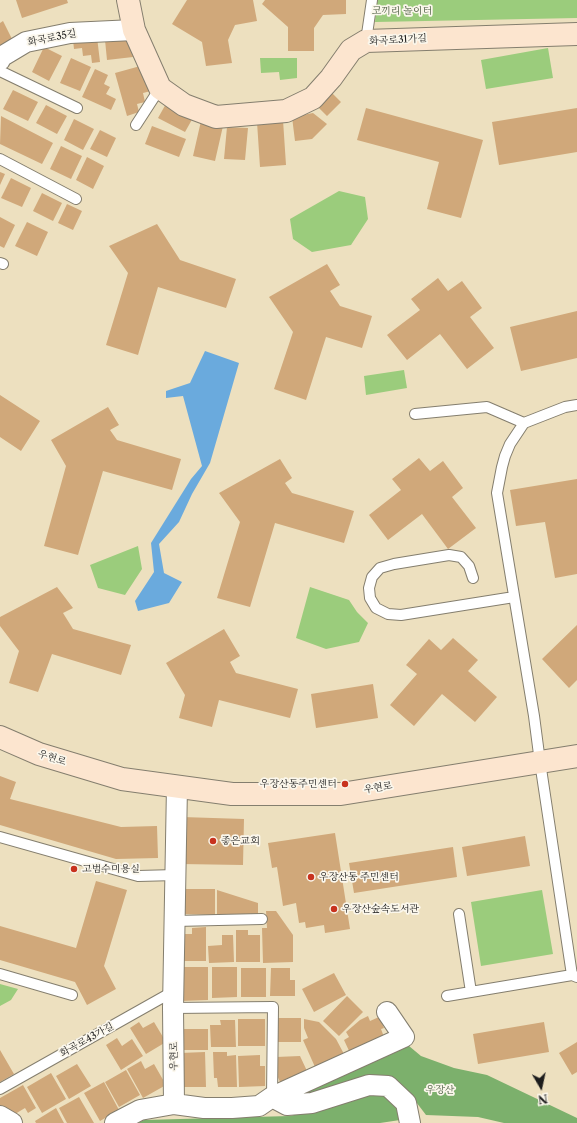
<!DOCTYPE html>
<meta charset="utf-8">
<style>
body{margin:0}
#map{position:relative;width:577px;height:1123px;overflow:hidden;background:#ede0bf;font-family:"Libre Caslon Text",serif}
canvas{display:block}
.north{position:absolute;left:521px;top:1067px;width:40px;height:40px;-webkit-text-stroke:3px #fbf7ec;paint-order:stroke;rotate:171deg;font-size:11px;font-weight:700;line-height:16px;text-align:center;color:#1c1c1c}
.north::after{content:'';display:block;margin:auto;width:14px;height:18px;background:#1c1c1c;clip-path:polygon(50% 0,100% 100%,50% 72%,0 100%)}
</style>
<div id="map">
<canvas width="577" height="1123"></canvas>
<div class="north">N</div>
</div>
<script>
const context = document.querySelector('canvas').getContext('2d');
context.lineJoin = 'round';
function paint(path, color) {
  context.fillStyle = color;
  context.fill(path, 'evenodd');
}
function toPath(rows) {
  const path = new Path2D();
  for (const r of rows) {
    path.moveTo(r[0], r[1]);
    for (let i = 2; i < r.length; i += 2) path.lineTo(r[i], r[i + 1]);
  }
  return path;
}
function trace(path, color, width, dash) {
  context.strokeStyle = color;
  context.lineWidth = width;
  context.lineCap = dash ? 'butt' : 'round';
  context.setLineDash(dash || []);
  context.stroke(path);
}
function drawText(font, color, halo, rows, align = 'center') {
  context.font = font + ' "Libre Caslon Text","Noto Serif KR",serif';
  context.lineWidth = 3.5;
  context.setLineDash([]);
  context.textBaseline = 'middle';
  context.strokeStyle = halo;
  context.fillStyle = color;
  for (const [text, x, y, turn = 0] of rows) {
    context.save();
    context.translate(x, y);
    context.rotate((+turn || 0) * Math.PI / 180);
    context.textAlign = isNaN(turn) ? turn : align;
    if (halo) context.strokeText(text, 0, 0);
    context.fillText(text, 0, 0);
    context.restore();
  }
}
paint(toPath([
 [377,0,577,0,577,18,375,22],
 [548,48,553,78,486,89,481,60],
 [260,58,297,58,297,78,280,80,279,72,261,73],
 [339,191,365,197,368,219,351,245,312,252,293,239,290,219],
 [404,370,407,388,366,395,364,376],
 [138,546,142,569,125,595,98,588,90,565],
 [310,587,349,600,357,612,368,623,359,642,326,649,296,638],
 [542,890,553,954,481,966,471,902],
 [0,984,18,989,11,1000,0,1006]
]), '#9bcc7c');
paint(toPath([
 [409,1046,421,1056,454,1068,487,1075,577,1118,577,1123,504,1123,478,1117,426,1115,407,1090,394,1078,379,1075,295,1099,293,1093,362,1067],
 [375,1091,388,1094,397,1108,400,1120,380,1123,137,1123,144,1120,290,1116,330,1106]
]), '#7cb06c');
paint(toPath([
 [205,351,239,363,210,463,192,494,179,522,159,544,164,573,182,582,169,603,138,611,135,601,154,572,151,543,191,479,202,466,183,396,166,398,166,391,190,383]
]), '#6aaadd');
paint(toPath([
 [16,0,67,0,68,3,22,18],
 [187,0,253,0,257,21,235,25,228,40,232,63,206,66,202,42,172,24],
 [265,0,346,0,346,14,323,15,314,28,314,51,288,51,288,27,262,4],
 [3,21,13,41,0,48,0,23],
 [97,37,100,62,92,63,91,55,83,56,82,48,74,49,73,40],
 [131,37,133,57,107,60,105,40],
 [44,47,62,56,49,81,32,72],
 [71,58,91,67,80,91,60,83],
 [144,65,151,91,143,93,145,102,137,104,139,112,127,116,115,73],
 [95,69,108,75,104,84,110,87,106,94,116,99,111,110,82,97],
 [13,90,38,102,28,121,3,109],
 [332,93,341,102,327,116,317,106],
 [167,102,194,116,185,132,158,118],
 [46,105,67,116,57,134,36,123],
 [366,108,483,140,461,218,427,209,439,162,357,140],
 [577,108,577,152,499,165,492,122],
 [313,113,327,124,312,139,295,141,292,117],
 [1,116,53,143,42,164,0,144],
 [74,119,94,129,83,150,64,140],
 [283,120,286,165,260,167,257,122],
 [201,121,223,126,215,161,193,156],
 [152,126,186,139,179,157,145,144],
 [227,127,248,128,245,160,224,159],
 [100,130,116,138,107,157,90,149],
 [61,146,82,156,71,179,50,169],
 [87,157,104,166,93,189,76,180],
 [0,172,5,174,0,185],
 [11,178,31,188,22,207,1,198],
 [42,193,62,203,53,221,33,211],
 [67,204,82,211,73,230,58,223],
 [0,217,15,225,4,248,0,246],
 [27,222,48,232,37,256,15,246],
 [157,224,180,260,236,279,226,308,158,287,138,355,106,345,128,273,109,246],
 [327,264,340,285,330,291,340,306,372,316,362,348,326,337,306,400,274,389,293,332,269,297],
 [438,278,448,291,462,281,482,308,470,317,494,348,467,369,440,334,407,360,387,335,420,310,411,299],
 [577,311,577,358,521,371,510,327],
 [0,395,40,421,21,451,0,437],
 [108,407,119,425,110,430,117,440,181,459,172,490,103,471,78,555,44,546,66,466,51,440],
 [419,458,430,471,443,461,463,488,452,497,476,528,448,549,422,514,388,540,369,515,401,490,392,479],
 [280,459,292,478,285,483,292,493,354,511,344,543,275,523,250,607,217,598,240,522,219,493],
 [577,479,577,574,555,578,545,522,516,526,510,490],
 [57,587,73,608,63,613,73,629,131,645,121,675,52,654,38,692,9,683,19,651,0,626,0,617],
 [577,625,577,680,569,688,542,659],
 [224,629,240,656,230,662,236,673,298,689,290,718,219,700,212,727,179,718,185,695,166,663],
 [453,638,478,660,468,671,497,697,475,722,442,694,414,726,390,705,417,674,406,665,429,639,441,650],
 [373,684,378,718,316,728,311,694],
 [0,776,16,782,10,799,121,827,157,826,158,858,116,859,0,825],
 [182,817,244,819,243,865,181,864],
 [335,833,350,929,325,933,324,925,306,928,305,922,299,923,296,903,283,906,277,867,272,868,268,843],
 [525,836,530,866,467,876,462,847],
 [453,847,457,877,354,893,349,863],
 [96,881,127,890,104,966,116,989,87,1005,75,982,0,960,0,926,76,948],
 [179,889,215,889,215,915,185,914],
 [217,890,258,903,258,915,217,914],
 [266,911,276,911,293,935,293,962,263,963,262,928,267,928],
 [206,927,206,961,181,961,180,934,192,934,192,928],
 [236,930,248,930,248,935,260,935,260,962,236,962],
 [222,935,233,935,234,962,209,963,208,946,222,945],
 [180,967,208,967,208,1000,181,1001],
 [212,967,237,967,237,997,212,998],
 [241,968,266,968,266,997,241,997],
 [271,968,290,968,290,980,295,980,295,996,270,996],
 [334,973,346,995,314,1012,302,989],
 [347,996,363,1012,339,1036,323,1021],
 [368,1016,370,1021,379,1017,384,1028,381,1029,384,1037,350,1053,344,1040,349,1037,346,1032,360,1020],
 [278,1018,301,1018,301,1042,278,1042],
 [238,1019,265,1019,265,1046,238,1046],
 [304,1019,319,1022,336,1039,344,1054,315,1067,303,1040,308,1038,304,1028],
 [220,1020,235,1020,236,1047,211,1047,210,1025,221,1025],
 [139,1022,143,1028,154,1022,166,1042,146,1054,130,1028],
 [544,1022,549,1052,478,1064,473,1034],
 [179,1029,208,1029,208,1050,179,1050],
 [117,1038,122,1046,132,1039,143,1056,121,1070,106,1045],
 [577,1042,577,1072,572,1075,559,1053],
 [0,1050,14,1074,0,1082],
 [205,1052,206,1087,181,1087,180,1053],
 [213,1052,227,1052,227,1056,236,1055,237,1087,218,1087,217,1078,214,1078],
 [260,1055,260,1066,265,1066,265,1086,239,1087,238,1056],
 [300,1056,307,1071,280,1082,276,1073,276,1057],
 [141,1061,145,1069,154,1064,166,1085,143,1098,127,1069],
 [77,1064,91,1086,69,1099,56,1076],
 [126,1070,140,1095,119,1107,105,1082],
 [51,1073,66,1099,42,1113,27,1087],
 [104,1082,119,1110,100,1121,84,1093],
 [23,1085,36,1108,28,1113,25,1108,10,1117,0,1110,0,1098],
 [79,1097,94,1123,67,1123,59,1108],
 [56,1108,64,1123,36,1123,35,1121]
]), '#d0a87a');
const lane = toPath([
 [366,41,372,0],
 [0,71,77,108],
 [136,125,160,88],
 [0,159,76,199],
 [0,263,3,264],
 [577,405,565,407,524,423,510,444,505,456,502,467,497,493,534,716,540,762,572,975,577,977],
 [415,414,487,407,524,423],
 [473,578,469,566,461,557,449,555,394,564,380,568,372,577,369,588,370,598,376,608,388,614,401,615,514,597],
 [0,837,138,876,176,875],
 [459,914,471,992],
 [175,921,262,919],
 [0,974,72,995],
 [447,996,572,975],
 [173,1008,273,1007,272,1097],
 [0,1089,174,991]
]);
const street = toPath([
 [0,60,1,57,26,42,70,33,134,30],
 [272,1097,287,1105,312,1103,369,1085,388,1086,406,1103,410,1123],
 [174,1104,173,1008,177,786],
 [0,1116,12,1123],
 [115,1123,140,1110,174,1104,204,1108,232,1108,259,1106,272,1097,404,1037,387,1012]
]);
const secondary = toPath([
 [128,0,134,30,160,88,184,105,216,117,286,111,313,98,331,78,351,50,366,41,577,34],
 [0,737,39,754,122,779,232,794,341,794,577,756]
]);
trace(lane, '#847e6e', 12);
trace(street, '#847e6e', 22);
trace(secondary, '#847e6e', 24);
trace(lane, '#fff', 10);
trace(street, '#fff', 20);
trace(secondary, '#fce5cf', 22);
for (const [x, y, r, color] of [
 [345,784,4,"#c8321e"],
 [213,841,4,"#c8321e"],
 [74,869,4,"#c8321e"],
 [311,877,4,"#c8321e"],
 [334,909,4,"#c8321e"]
]) {
  const dot = new Path2D();
  dot.arc(x, y, r, 0, 2 * Math.PI);
  context.fillStyle = color;
  context.fill(dot);
  trace(dot, '#fbf7ec', 1.5);
}
drawText('10px', '#485a3e', '#fbf7ec', [
 ["코끼리 놀이터",402,11],
 ["우장산",440,1090]
]);
drawText('10px', '#1c1c1c', '#fbf7ec', [
 ["화곡로35길",52,38,-11],
 ["화곡로31가길",398,40,-3],
 ["우현로",52,758,18],
 ["우현로",378,788,-9],
 ["화곡로43가길",87,1040,-29],
 ["우현로",174,1056,-90]
]);
drawText('10px', '#1c1c1c', '#fbf7ec', [
 ["우장산동주민센터",337,784,"right"],
 ["좋은교회",221,841],
 ["고범수미용실",82,869],
 ["우장산동 주민센터",319,877],
 ["우장산숲속도서관",342,909]
], 'left');
</script>
